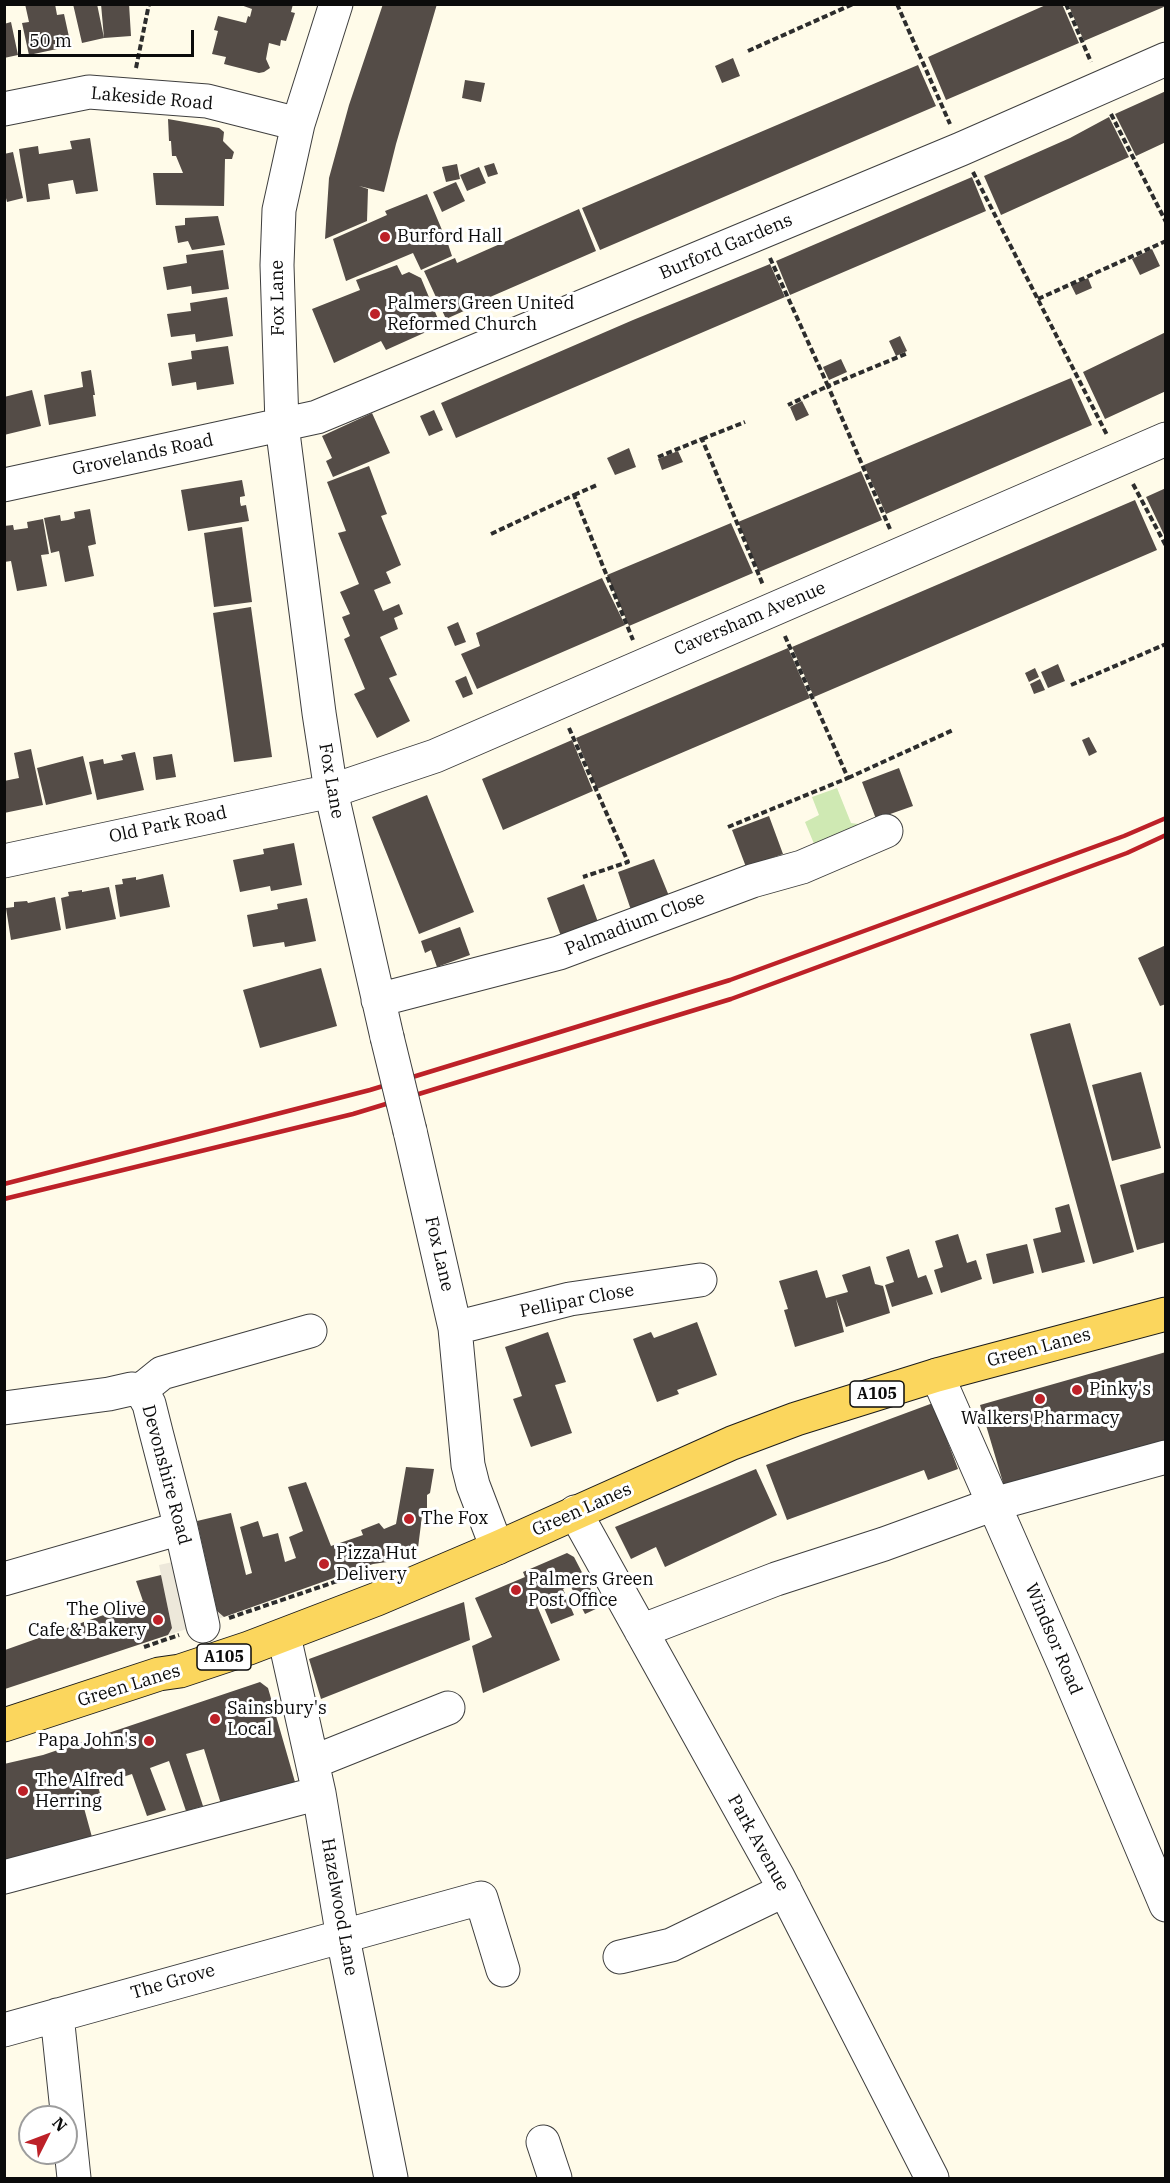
<!DOCTYPE html>
<style>
body{margin:0}
#map{position:relative;width:1170px;height:2183px;overflow:hidden;background:#fffbe9;font-family:"IBM Plex Serif",serif}
canvas{display:block}
.frame{position:absolute;inset:0;border:6px solid #0b0b0b;pointer-events:none}
.north{position:absolute;left:18px;top:2105px;width:60px;height:60px;box-sizing:border-box;background:#fff;border:2px solid #9d9d9d;border-radius:50%;rotate:48deg;font-size:16px;font-weight:700;line-height:24px;text-align:center;color:#0b0b0b}
.north::after{content:'';display:block;margin:auto;width:21px;height:27px;background:#bd2128;clip-path:polygon(50% 0,100% 100%,50% 72%,0 100%)}
.scale{position:absolute;left:18px;top:30px;width:176px;height:27px;box-sizing:border-box;border:3px solid #0b0b0b;border-top:0;padding-left:8px;font-size:18px;line-height:21px;white-space:nowrap;color:#0b0b0b;-webkit-text-stroke:4px #fff;paint-order:stroke}
</style>
<div id="map">
<canvas width="1170" height="2183"></canvas>
<div class="frame"></div>
<div class="north">N</div>
<div class="scale">50 m</div>
</div>
<script>
const context = document.querySelector('canvas').getContext('2d');
context.lineJoin = 'round';
function paint(path, color) {
  context.fillStyle = color;
  context.fill(path, 'evenodd');
}
function toPath(rows) {
  const path = new Path2D();
  for (const r of rows) {
    path.moveTo(r[0], r[1]);
    for (let i = 2; i < r.length; i += 2) path.lineTo(r[i], r[i + 1]);
  }
  return path;
}
function trace(path, color, width, dash) {
  context.strokeStyle = color;
  context.lineWidth = width;
  context.lineCap = dash ? 'butt' : 'round';
  context.setLineDash(dash || []);
  context.stroke(path);
}
function drawText(font, color, halo, rows, align = 'center') {
  context.font = font + ' "IBM Plex Serif",serif';
  context.lineWidth = 6;
  context.setLineDash([]);
  context.textBaseline = 'middle';
  context.strokeStyle = halo;
  context.fillStyle = color;
  for (const [text, x, y, turn = 0] of rows) {
    context.save();
    context.translate(x, y);
    context.rotate((+turn || 0) * Math.PI / 180);
    context.textAlign = isNaN(turn) ? turn : align;
    if (halo) context.strokeText(text, 0, 0);
    context.fillText(text, 0, 0);
    context.restore();
  }
}
paint(toPath([
 [837,788,851,823,858,824,857,837,817,851,805,822,819,815,812,797]
]), '#cfe9b3');
paint(toPath([
 [205,1555,217,1611,224,1617,168,1635,172,1628,159,1565]
]), '#ede8da');
paint(toPath([
 [25,4,55,4,57,15,64,14,71,46,29,55,22,23,29,22],
 [73,4,97,4,104,38,82,43],
 [101,4,129,4,131,36,104,38],
 [238,4,293,4,291,12,295,13,286,41,281,40,280,46,269,43,266,59,270,68,264,72,259,73,224,64,226,57,212,54,218,31,214,30,218,16,246,23,248,16,250,17,252,9],
 [383,4,437,4,396,144,384,192,359,186,368,189,367,221,325,239,329,178,349,105],
 [1048,4,1062,4,1079,43,946,100,928,57],
 [1068,4,1166,4,1166,6,1084,41],
 [11,22,18,55,4,58,4,24],
 [733,58,740,76,722,83,715,66],
 [918,65,936,106,600,250,582,208],
 [465,80,485,83,481,102,462,98],
 [1166,91,1166,142,1136,156,1115,114],
 [1109,117,1129,157,1001,215,984,176,1070,138],
 [168,119,219,128,224,132,223,141,234,152,232,159,225,159,224,206,156,205,153,173,183,173,176,156,172,156,171,141,169,141],
 [90,138,98,191,76,194,73,180,60,182,48,184,50,199,27,202,19,149,38,146,39,154,72,149,70,141],
 [13,152,23,198,7,202,4,190,4,154],
 [494,163,498,174,488,177,484,166],
 [457,164,460,179,446,182,442,167],
 [479,167,486,183,467,191,460,175],
 [972,177,986,211,790,295,776,261],
 [456,182,465,201,442,212,433,192],
 [427,194,442,230,433,235,438,244,447,241,452,256,421,270,413,253,346,281,333,239,387,215,385,211],
 [579,209,596,251,474,304,475,306,446,319,424,271,455,258,457,263],
 [218,216,225,245,192,250,188,241,178,243,175,226,185,225,185,218],
 [1152,249,1160,266,1140,275,1132,259],
 [223,250,229,289,192,294,191,286,167,290,163,267,187,263,186,255],
 [770,264,785,297,456,438,441,403,633,320],
 [397,265,402,275,409,272,421,278,438,319,435,328,386,350,381,341,334,363,312,309,360,290,356,280],
 [1088,278,1092,288,1076,295,1071,285],
 [227,297,233,336,196,342,195,334,171,337,167,314,191,311,190,303],
 [1166,332,1166,391,1105,419,1083,372],
 [900,336,907,351,896,356,889,341],
 [228,346,234,384,197,390,196,382,172,386,168,363,192,359,191,351],
 [841,359,847,372,829,380,823,367],
 [91,370,95,395,93,395,96,416,49,425,44,395,83,387,81,372],
 [1071,378,1092,425,886,514,864,465],
 [32,390,41,426,4,435,4,397],
 [802,401,809,415,796,421,790,407],
 [434,410,443,430,429,436,420,416],
 [372,413,390,453,333,477,326,461,332,458,322,436],
 [629,448,636,467,615,475,607,458],
 [678,451,683,462,662,470,658,459],
 [369,466,387,514,381,516,401,565,386,572,391,583,374,590,383,611,399,604,403,614,394,618,398,629,380,637,397,675,389,678,410,721,377,738,354,694,365,689,344,639,350,636,342,617,350,614,340,592,359,584,338,533,346,531,327,482],
 [861,471,882,520,759,572,738,522],
 [242,480,245,496,240,497,240,502,241,506,246,505,249,521,188,531,181,490],
 [1166,488,1166,539,1146,497],
 [1135,500,1157,550,814,697,792,647],
 [90,509,96,544,88,546,94,576,65,582,59,551,51,553,44,518,60,515,61,521,68,520,75,518,74,512],
 [43,519,49,554,41,555,47,586,17,591,11,561,4,562,4,526,13,525,14,530,28,528,27,522],
 [731,523,753,573,629,626,607,575],
 [242,527,252,602,214,607,204,533],
 [602,578,625,625,477,689,461,654,480,646,476,633],
 [251,607,272,757,234,762,213,613],
 [458,622,466,642,455,646,447,627],
 [788,648,810,698,597,789,576,738],
 [1058,664,1065,681,1048,688,1041,672],
 [1035,668,1039,677,1029,682,1025,673],
 [466,676,473,694,463,698,455,681],
 [1040,679,1045,690,1034,694,1030,684],
 [1089,737,1097,752,1089,756,1082,740],
 [572,740,593,791,503,830,482,779],
 [31,749,43,805,4,813,4,781,19,778,14,753],
 [135,752,144,790,97,800,89,762,103,759,104,764,123,760,121,755],
 [172,754,176,777,156,780,153,757],
 [83,756,92,794,46,805,37,768],
 [899,768,913,806,876,819,862,782],
 [427,795,474,912,419,934,372,817],
 [769,816,783,854,746,867,732,830],
 [294,843,302,885,271,891,270,886,240,892,233,860,264,854,263,849],
 [654,859,669,896,631,910,618,872],
 [163,874,170,907,120,917,115,885,123,884,122,879,136,877,136,880],
 [584,884,598,922,561,936,547,898],
 [109,887,116,919,66,929,61,898,69,896,68,892,82,890,82,892],
 [55,897,61,930,11,940,6,908,14,907,14,902,27,901,28,903],
 [307,898,316,941,285,947,284,942,253,947,247,915,278,909,277,904],
 [460,927,470,955,437,967,431,950,425,953,421,941],
 [1166,945,1166,1004,1160,1006,1138,958],
 [321,968,337,1026,260,1048,243,990],
 [1070,1023,1134,1252,1093,1264,1030,1034],
 [1141,1072,1161,1148,1112,1161,1092,1085],
 [1166,1172,1166,1242,1137,1250,1120,1185],
 [1069,1204,1085,1262,1042,1273,1033,1239,1061,1232,1055,1208],
 [958,1234,967,1263,976,1260,982,1279,941,1293,934,1270,943,1267,935,1241],
 [1027,1244,1034,1273,993,1284,986,1254],
 [909,1249,918,1278,926,1275,933,1294,892,1307,885,1285,894,1282,886,1257],
 [870,1266,875,1284,883,1286,890,1313,846,1327,836,1299,844,1332,795,1347,784,1310,788,1309,779,1281,817,1270,826,1298,848,1292,842,1275],
 [697,1322,717,1375,677,1390,679,1394,657,1402,633,1339,651,1332,654,1338],
 [548,1332,566,1382,555,1385,572,1433,531,1447,513,1399,522,1396,505,1347],
 [1166,1352,1166,1449,1007,1496,980,1405],
 [933,1403,958,1469,928,1480,924,1470,787,1520,766,1465],
 [406,1467,434,1469,430,1493,427,1495,427,1510,422,1516,418,1548,401,1553,402,1556,388,1559,387,1562,373,1564,224,1617,217,1611,197,1521,231,1513,246,1575,252,1573,240,1527,258,1521,263,1537,278,1533,285,1562,296,1558,289,1537,303,1531,288,1487,306,1482,331,1546,363,1535,361,1530,379,1523,384,1529,396,1524],
 [756,1469,777,1515,665,1567,656,1547,631,1559,615,1527],
 [567,1553,574,1557,600,1607,585,1614,570,1585,563,1589,574,1615,551,1624,540,1598,535,1601,560,1660,483,1693,472,1646,492,1637,475,1598,525,1577,523,1572],
 [161,1575,172,1628,168,1635,5,1689,5,1650,143,1601,136,1581],
 [464,1602,470,1640,321,1699,309,1659],
 [260,1682,268,1688,295,1782,221,1804,204,1749,186,1754,203,1806,186,1811,169,1761,150,1768,166,1810,147,1816,132,1774,98,1785,102,1803,84,1808,95,1848,4,1871,4,1764,43,1755]
]), '#544c47');
const minor = toPath([
 [336,4,298,124,279,210,277,265,282,425,319,713,331,791,387,1037],
 [4,109,89,92,207,101,298,124],
 [4,485,317,417,961,149,1166,59],
 [4,861,331,791,435,756,1166,439],
 [378,1000,559,953,752,881,802,867,886,831],
 [410,1131,455,1328,468,1465,473,1485,497,1548],
 [455,1328,570,1299,700,1280],
 [937,1375,1064,1664,1166,1905],
 [141,1390,162,1373,310,1331],
 [4,1408,109,1394,131,1389,141,1390,149,1404,156,1432,181,1528,203,1626],
 [575,1512,778,1877,932,2178],
 [4,1579,181,1528],
 [641,1631,776,1579,884,1544,994,1504,1166,1457],
 [284,1636,319,1793,343,1938,391,2178],
 [313,1762,448,1708],
 [4,1877,319,1793],
 [620,1957,671,1945,785,1890],
 [57,2015,74,2178],
 [4,2030,481,1898,503,1970],
 [543,2142,555,2178]
]);
const major = toPath([
 [4,1725,159,1674,180,1671,249,1648,377,1599,497,1548,732,1443,796,1419,937,1375,1166,1314]
]);
trace(minor, '#3e3e3e', 35);
trace(major, '#1c1c1c', 35);
trace(toPath([
 [897,4,950,124],
 [1066,4,1091,62],
 [748,51,853,4],
 [136,68,149,4],
 [1111,114,1166,222],
 [973,172,1107,435],
 [770,258,828,386,788,405],
 [1038,299,1166,241],
 [702,439,745,422],
 [658,457,702,439,763,585],
 [1133,484,1166,546],
 [574,495,597,485],
 [890,529,828,386,908,353],
 [491,534,574,495,633,640],
 [1071,685,1166,644],
 [569,728,628,862,583,877],
 [848,778,953,730],
 [728,827,848,778,784,634],
 [229,1618,358,1574],
 [144,1647,179,1635]
]), '#2d2d2d', 4, [6, 3]);
trace(minor, '#fff', 33);
trace(major, '#fbd65d', 33);
trace(toPath([
 [4,1184,370,1090,730,980,1124,836,1166,818],
 [4,1199,353,1114,731,999,1127,853,1166,835]
]), '#bd2128', 4.5);
const minorBridge = toPath([
 [387,1037,410,1131]
]);
trace(minorBridge, '#3e3e3e', 35, []);
trace(minorBridge, '#fff', 33);
for (const [x, y, r, color] of [
 [385,237,6,"#bd2128"],
 [375,314,6,"#bd2128"],
 [1077,1390,6,"#bd2128"],
 [1040,1399,6,"#bd2128"],
 [409,1519,6,"#bd2128"],
 [324,1564,6,"#bd2128"],
 [516,1590,6,"#bd2128"],
 [158,1620,6,"#bd2128"],
 [215,1719,6,"#bd2128"],
 [149,1741,6,"#bd2128"],
 [23,1791,6,"#bd2128"]
]) {
  const dot = new Path2D();
  dot.arc(x, y, r, 0, 2 * Math.PI);
  context.fillStyle = color;
  context.fill(dot);
  trace(dot, '#fff', 2);
}
for (const [x, y, w] of [
 [877,1394,54],
 [224,1657,54]
]) {
  const box = new Path2D();
  box.roundRect(x - w / 2, y - 13, w, 26, 4.5);
  context.fillStyle = '#fff';
  context.fill(box);
  trace(box, '#0b0b0b', 1.5);
}
drawText('bold 16px', '#0b0b0b', null, [
 ["A105",877,1394],
 ["A105",224,1657]
]);
drawText('18px', '#0b0b0b', '#fff', [
 ["Lakeside Road",152,99,5],
 ["Burford Gardens",726,247,-23],
 ["Fox Lane",278,298,-91],
 ["Grovelands Road",143,455,-12],
 ["Caversham Avenue",750,619,-23],
 ["Fox Lane",331,781,80],
 ["Old Park Road",168,825,-12],
 ["Palmadium Close",635,924,-21],
 ["Fox Lane",439,1254,77],
 ["Pellipar Close",577,1301,-11],
 ["Green Lanes",1039,1348,-15],
 ["Devonshire Road",166,1475,75],
 ["Green Lanes",582,1510,-24],
 ["Windsor Road",1053,1639,67],
 ["Green Lanes",129,1686,-17],
 ["Park Avenue",758,1843,61],
 ["Hazelwood Lane",339,1907,80],
 ["The Grove",173,1982,-16]
]);
drawText('18px', '#0b0b0b', '#fff', [
 ["Burford Hall",397,237],
 ["Palmers Green United",387,304],
 ["Reformed Church",387,325],
 ["Pinky's",1089,1390],
 ["Walkers Pharmacy",1040,1419,"center"],
 ["The Fox",421,1519],
 ["Pizza Hut",336,1554],
 ["Delivery",336,1575],
 ["Palmers Green",528,1580],
 ["Post Office",528,1601],
 ["The Olive",146,1610,"right"],
 ["Cafe & Bakery",146,1631,"right"],
 ["Sainsbury's",227,1709],
 ["Local",227,1730],
 ["Papa John's",137,1741,"right"],
 ["The Alfred",35,1781],
 ["Herring",35,1802]
], 'left');
</script>
